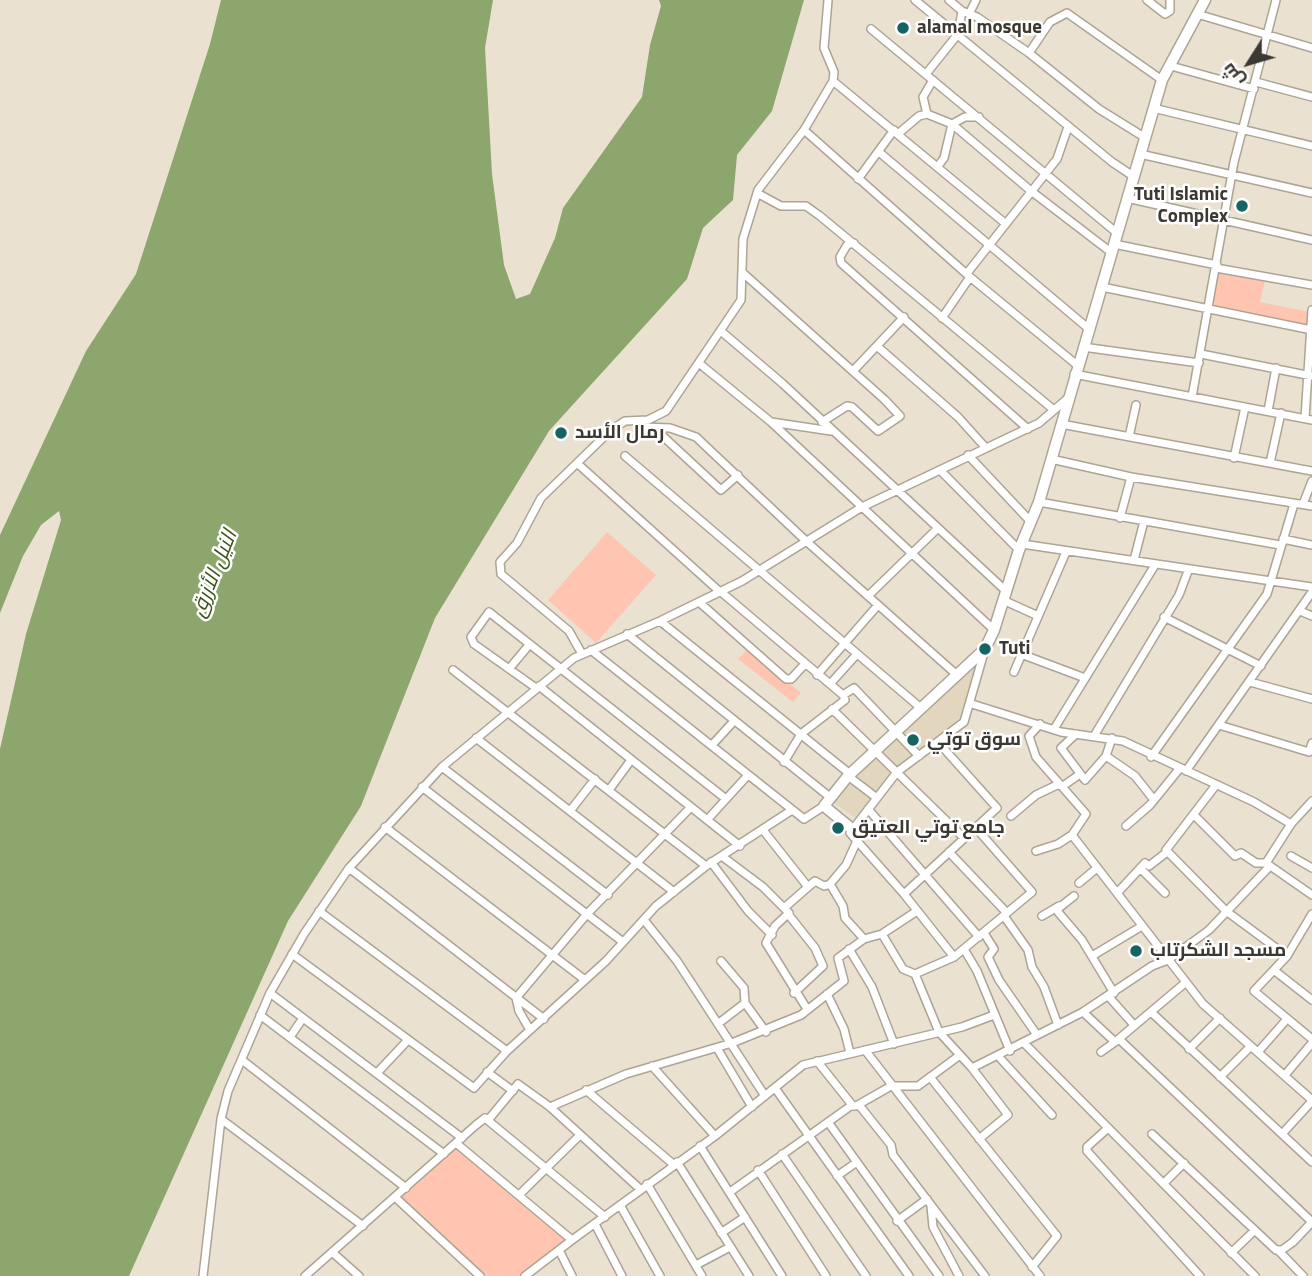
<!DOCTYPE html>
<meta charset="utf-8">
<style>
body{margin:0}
#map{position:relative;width:1312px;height:1276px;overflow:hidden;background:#eae1d1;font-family:"Titillium Web",Cairo,sans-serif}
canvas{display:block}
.north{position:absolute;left:1214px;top:28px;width:70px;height:70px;-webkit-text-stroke:5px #fff;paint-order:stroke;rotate:233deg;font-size:19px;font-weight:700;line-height:28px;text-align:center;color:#3c3832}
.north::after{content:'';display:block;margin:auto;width:24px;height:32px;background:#3c3832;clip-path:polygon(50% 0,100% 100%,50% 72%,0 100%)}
</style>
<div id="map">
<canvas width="1312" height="1276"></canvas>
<div class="north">ش</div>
</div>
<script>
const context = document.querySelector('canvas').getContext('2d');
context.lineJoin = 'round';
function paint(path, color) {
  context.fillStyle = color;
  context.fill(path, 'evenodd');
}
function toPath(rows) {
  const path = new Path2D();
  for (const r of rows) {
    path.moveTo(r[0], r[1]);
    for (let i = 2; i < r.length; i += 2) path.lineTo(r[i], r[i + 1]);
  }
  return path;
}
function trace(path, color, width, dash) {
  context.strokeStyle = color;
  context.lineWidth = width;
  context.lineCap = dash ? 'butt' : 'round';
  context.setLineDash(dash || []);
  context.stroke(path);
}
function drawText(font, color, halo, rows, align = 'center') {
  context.font = font + ' "Titillium Web",Cairo,sans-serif';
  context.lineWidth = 5;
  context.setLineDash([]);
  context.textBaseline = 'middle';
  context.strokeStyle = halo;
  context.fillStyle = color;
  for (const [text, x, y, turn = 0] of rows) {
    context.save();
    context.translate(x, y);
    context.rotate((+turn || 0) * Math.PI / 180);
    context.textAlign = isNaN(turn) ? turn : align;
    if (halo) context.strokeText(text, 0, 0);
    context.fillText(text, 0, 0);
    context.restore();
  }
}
paint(toPath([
 [974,660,981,666,963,721,897,772,858,820,831,801,850,775]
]), '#e2d6bf');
paint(toPath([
 [1218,270,1265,281,1260,302,1309,312,1307,326,1211,308],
 [607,532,656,575,596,643,548,600],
 [748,649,801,693,793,702,738,659],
 [455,1147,568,1241,521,1276,486,1276,401,1196]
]), '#ffc5b1');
paint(toPath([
 [221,0,493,0,485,48,492,174,504,265,516,299,530,294,555,238,563,208,642,97,650,45,661,6,659,0,804,0,772,111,737,155,733,200,703,228,687,279,549,431,435,618,361,806,288,921,129,1276,0,1276,0,749,26,634,61,520,59,511,41,525,23,556,0,613,0,535,86,351,136,274,210,44]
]), '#8da66d');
const street = toPath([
 [915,0,1112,162,1133,176],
 [949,0,962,11,977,17,1029,53,1099,109,1144,137],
 [1147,0,1165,14,1170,11,1170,0],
 [969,14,976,0],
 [1197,14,1312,48],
 [871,29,1117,233],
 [1029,53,1050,22,1067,13,1162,80],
 [1171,66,1254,89],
 [926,74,958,34,962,11],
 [833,81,1006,224],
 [1256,82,1312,97],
 [1153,108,1312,146],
 [927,114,923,97,933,80],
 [804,130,970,277,1077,365],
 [899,133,919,116,927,114,952,124,965,117,979,117],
 [879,152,1089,329],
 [1140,154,1312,193],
 [938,166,944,158,952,124,1031,191,1112,253],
 [858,179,894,130],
 [757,193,781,206,806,206,820,216,1054,410],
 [1127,198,1312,240],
 [854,243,847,245,840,257,841,263,1028,429],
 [1114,244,1217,265],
 [1216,268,1312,285],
 [968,272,1057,159,1068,127],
 [743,273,885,400,900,416,878,431,852,407,847,406,822,422],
 [1102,287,1312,330],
 [942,318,970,277],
 [722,332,782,383,1007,592],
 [878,347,958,417,985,447],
 [1083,347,1199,363],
 [1201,354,1312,376],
 [700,364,771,422,994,630],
 [853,371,904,317],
 [1074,374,1312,420],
 [1192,397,1234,162,1276,0],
 [1268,411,1276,368],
 [1305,418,1312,310],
 [636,422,643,427,670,428,696,437,806,541,957,675],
 [771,422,831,431],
 [1061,424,1312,471],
 [655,429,721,490,738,475],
 [1129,437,1136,405],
 [968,455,1031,522],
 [625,456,922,709],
 [1234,458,1245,407],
 [1051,459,1131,477,1312,506],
 [1270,463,1281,413],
 [578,464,719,591],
 [940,470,1019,550],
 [1039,502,1280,545],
 [1303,504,1312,481],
 [1120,518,1131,477],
 [1283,539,1312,545],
 [1022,544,1312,587],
 [1134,560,1144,521],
 [720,591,843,695],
 [868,596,937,529],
 [1005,601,1036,615],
 [699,602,786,679,791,679,804,665],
 [1300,611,1312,616],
 [1164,617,1261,666],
 [660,621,850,774],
 [627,634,831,798],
 [591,650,804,819,824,806],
 [582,654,569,631,501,574,500,562,517,543,541,498,610,431,625,421,648,420,666,411,741,300,743,239,758,190,804,130,833,81,834,72,824,48,828,0],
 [1021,654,1085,678],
 [509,669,529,645],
 [453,670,706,866],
 [1014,672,1066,552],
 [817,675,878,605],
 [1250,682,1312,699],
 [830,684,857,654],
 [539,686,740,846],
 [536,688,474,644,471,637,489,612,726,799],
 [972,704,1061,732,1123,741,1254,802,1291,824],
 [832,709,964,838],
 [1219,725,1309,752,1312,743],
 [1054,729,1155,565],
 [1076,734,1061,748,1085,780,1106,756,1112,738],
 [1094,736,1179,595,1188,571],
 [476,738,674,892],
 [712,745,734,721],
 [1106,756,1135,776,1154,800],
 [1151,757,1267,594,1294,504],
 [784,762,801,734,845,700,843,695,854,688,919,756],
 [442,767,608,895],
 [1186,771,1312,592],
 [848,776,877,798],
 [1216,785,1166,850,1226,911,1287,956],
 [422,787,623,942],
 [609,790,631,760],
 [1312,801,1291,824,1266,863,1312,895],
 [868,809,979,937],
 [570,811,595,779],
 [1194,815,1235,856,1241,853,1256,863,1266,863],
 [1011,816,1036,795,1057,785,1063,786,1080,774],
 [707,820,748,775],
 [1126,826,1150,805,1180,768],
 [385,827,585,980],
 [763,830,808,887],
 [1072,835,1203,1004,1312,1100],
 [1036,851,1058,844,1072,835,1086,814,1036,757,1029,736,1040,724],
 [949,852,1007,913],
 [1291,856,1312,868],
 [723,857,763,887,789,913,775,926,766,943,807,1009],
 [711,862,748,911,772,935],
 [349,868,544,1019],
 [1140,868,1165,893],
 [1079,883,1097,868],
 [830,884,843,906,845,918,864,939],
 [1119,891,1145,863,1149,866,1167,852],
 [904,894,997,808,938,742],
 [1060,907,1074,896],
 [784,908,815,881,824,886,830,884,846,865,856,843],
 [319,911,507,1051],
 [788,914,815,948,823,966,794,993],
 [1312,914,1287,956,1254,991,1312,1039],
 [1004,916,1028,950,1032,967,1044,987,1058,1025],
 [1042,916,1059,906,1058,912,1082,940,1114,993],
 [644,920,677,961,765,1096],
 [984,933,994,949,988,957,999,980,1037,1035],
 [882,934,903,969,915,974,954,957,1032,892,976,828],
 [849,949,872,987,894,1044],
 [964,949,977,971,1010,1051],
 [292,954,474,1088,507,1051,606,961,656,906,706,866,792,810],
 [1092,956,1142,926],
 [954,957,904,894,850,833,897,772,964,722,985,649],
 [721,961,744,988,745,1003,766,1032],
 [1275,971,1312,1000],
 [915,974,939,1032,972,1068,1083,1012,1152,966,1168,960,1209,930,1269,867],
 [270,993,462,1138],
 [827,994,844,1029,850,1053],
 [1109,997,1134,1025],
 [1083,1012,1115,1042,1185,983],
 [1151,1012,1312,1162],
 [260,1015,444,1154],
 [719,1023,745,1003],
 [530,1030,519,1011,516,998,587,914,691,807],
 [290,1037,303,1018],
 [1119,1039,1312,1222,1293,1242,1282,1250,1276,1250,1152,1134],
 [1024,1043,1255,1276],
 [717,1048,752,1107],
 [1189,1049,1220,1018],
 [865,1050,1040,1276],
 [1101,1052,1115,1042],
 [1258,1052,1287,1019],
 [999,1057,1052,1115],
 [242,1060,406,1188],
 [817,1061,853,1106],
 [652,1066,715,1136],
 [972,1068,1008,1115,979,1139],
 [487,1072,513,1091],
 [377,1073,408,1040],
 [1285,1075,1312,1043],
 [930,1077,1057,1236,1032,1267],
 [1220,1077,1251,1046],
 [775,1088,909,1276],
 [586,1090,673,1164],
 [859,1105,891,1145,893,1155,985,1276],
 [550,1107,626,1074,732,1043,801,1015,844,981,838,958,864,939,882,934,917,911],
 [485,1118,605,1217],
 [221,1119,363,1226],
 [828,1122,939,1276],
 [1108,1128,1087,1147,1087,1151,1200,1276],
 [1282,1134,1312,1101],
 [456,1143,572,1240,525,1276],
 [700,1146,782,1276],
 [782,1154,866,1276],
 [677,1162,749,1276],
 [758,1170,826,1276],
 [837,1176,857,1162],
 [1164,1183,1184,1163],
 [647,1184,702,1276],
 [730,1192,852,1105,856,1106,891,1086,918,1086,960,1055],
 [519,1195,580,1135],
 [396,1198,480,1276],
 [620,1205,660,1276],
 [931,1206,933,1227,959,1276],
 [897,1221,927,1199],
 [595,1224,622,1276],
 [721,1233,745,1217],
 [572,1240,715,1136,803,1065,962,1027,994,1015],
 [559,1250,572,1276],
 [1278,1250,1303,1276],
 [332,1252,359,1276],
 [1231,1253,1254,1231],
 [696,1265,730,1247],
 [203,1276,221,1119,228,1091,270,993,304,934,349,868,442,767,574,658,660,621,742,581,862,507,1039,423,1067,399],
 [305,1276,476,1125,485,1118,489,1119,518,1084,550,1107,640,1189]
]);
const secondary = toPath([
 [852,829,824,806,848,776,985,649,994,630,1019,550,1039,502,1162,80,1205,0]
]);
trace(street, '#aca495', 10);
trace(secondary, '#aca495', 13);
trace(street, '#fff', 7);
trace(secondary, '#fff', 10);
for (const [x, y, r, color] of [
 [903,28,7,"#156463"],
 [1242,206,7,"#156463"],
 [561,433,7,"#156463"],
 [985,649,7,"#156463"],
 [913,740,7,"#156463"],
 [838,828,7,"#156463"],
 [1136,951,7,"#156463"]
]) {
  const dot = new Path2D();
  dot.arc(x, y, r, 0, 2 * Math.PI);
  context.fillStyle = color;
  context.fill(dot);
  trace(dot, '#fff', 2.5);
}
drawText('bold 19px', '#3c3832', '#fff', [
 ["alamal mosque",917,28],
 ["Tuti Islamic",1228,195,"right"],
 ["Complex",1228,217,"right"],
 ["رمال الأسد",575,433],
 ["Tuti",999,649],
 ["سوق توتي",927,740],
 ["جامع توتي العتيق",852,828],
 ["مسجد الشكرتاب",1150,951]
], 'left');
drawText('italic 21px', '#3c5315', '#fff', [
 ["النيل الأزرق",215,574,-68]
]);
</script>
